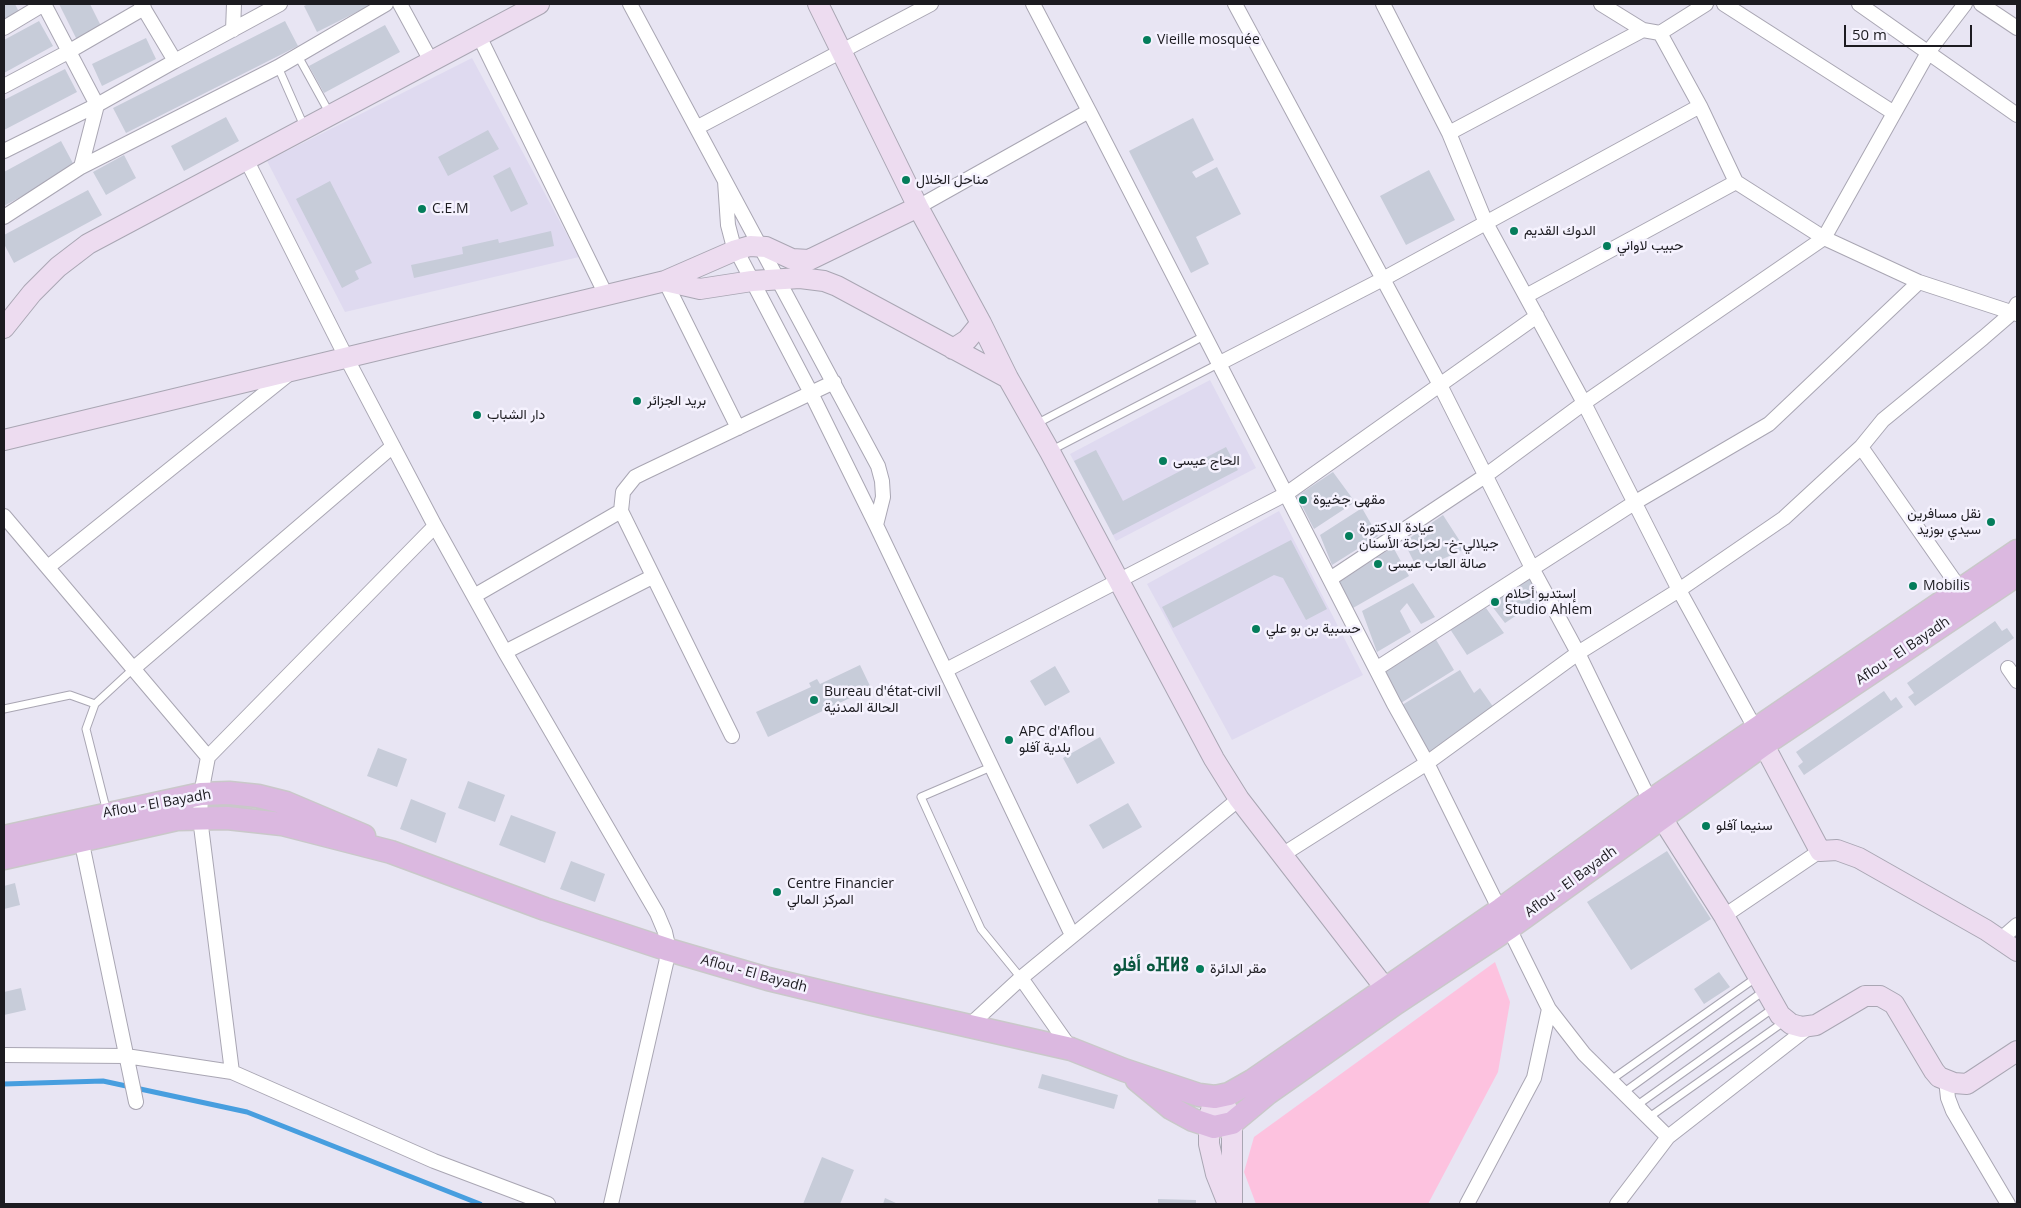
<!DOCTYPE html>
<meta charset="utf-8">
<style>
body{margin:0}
#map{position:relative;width:2021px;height:1208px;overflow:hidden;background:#e8e5f3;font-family:"Open Sans",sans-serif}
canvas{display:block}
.frame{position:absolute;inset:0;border:5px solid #1c1b20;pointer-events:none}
.scale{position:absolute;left:1844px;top:25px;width:128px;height:22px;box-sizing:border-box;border:2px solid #1c1b20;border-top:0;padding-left:6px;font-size:15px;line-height:18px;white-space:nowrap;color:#1c1b20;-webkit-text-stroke:4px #f5f2fe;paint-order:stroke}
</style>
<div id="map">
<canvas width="2021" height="1208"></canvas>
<div class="frame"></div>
<div class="scale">50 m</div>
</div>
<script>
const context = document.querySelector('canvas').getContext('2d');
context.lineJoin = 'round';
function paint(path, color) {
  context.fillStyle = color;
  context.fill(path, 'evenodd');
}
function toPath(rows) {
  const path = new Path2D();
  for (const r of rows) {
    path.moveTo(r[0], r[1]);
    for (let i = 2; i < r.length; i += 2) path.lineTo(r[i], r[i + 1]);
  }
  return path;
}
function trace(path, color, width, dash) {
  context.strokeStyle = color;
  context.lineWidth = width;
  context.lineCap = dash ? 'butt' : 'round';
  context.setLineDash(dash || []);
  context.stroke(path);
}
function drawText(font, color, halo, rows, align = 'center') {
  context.font = font + ' "Open Sans",Vazirmatn,"Noto Sans Tifinagh",sans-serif';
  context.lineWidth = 5;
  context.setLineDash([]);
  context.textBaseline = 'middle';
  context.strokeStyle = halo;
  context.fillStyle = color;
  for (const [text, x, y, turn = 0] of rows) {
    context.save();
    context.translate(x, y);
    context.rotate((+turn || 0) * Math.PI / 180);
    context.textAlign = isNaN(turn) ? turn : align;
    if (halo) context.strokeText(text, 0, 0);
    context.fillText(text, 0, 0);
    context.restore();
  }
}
paint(toPath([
 [472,58,579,257,345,312,267,161],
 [1210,380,1256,468,1116,541,1070,454],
 [1279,511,1363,675,1232,740,1147,584]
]), '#dfdaf0');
paint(toPath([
 [1495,962,1510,1002,1498,1072,1428,1204,1256,1204,1244,1172,1254,1137]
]), '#fdc2df');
trace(toPath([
 [4,1084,103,1081,247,1112,480,1204]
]), '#479edf', 5);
paint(toPath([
 [4,4,15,4,19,12,4,20],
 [59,4,90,4,102,28,77,40],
 [308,4,373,4,317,32,304,6],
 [39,21,53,46,4,73,4,40],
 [285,21,298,46,126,133,113,108],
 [385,25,400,52,324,93,309,66],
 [146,38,156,59,102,86,92,64],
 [65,69,77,92,4,130,4,100],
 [226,117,239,141,184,171,171,146],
 [1193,118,1214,160,1192,172,1196,178,1217,167,1241,214,1196,237,1209,264,1191,273,1129,151],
 [488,130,499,149,448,176,438,157],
 [61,141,75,167,4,206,4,172],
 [124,155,136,178,106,195,93,172],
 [510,167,528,204,511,212,493,176],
 [1429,170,1455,220,1406,245,1380,196],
 [330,181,372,263,355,271,359,279,342,288,296,199],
 [88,190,102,215,14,263,4,244,4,235],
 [551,231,554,246,414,278,411,265,463,254,462,247,498,239,499,243],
 [1226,447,1238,470,1113,535,1074,461,1096,450,1123,501],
 [1333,472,1355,502,1314,529,1297,496],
 [1362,508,1378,536,1332,565,1320,535],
 [1443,515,1465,549,1418,570,1404,542],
 [1291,540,1327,609,1306,620,1283,578,1274,575,1173,628,1162,607],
 [1393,547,1409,576,1353,608,1338,583],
 [1529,578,1541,599,1505,623,1491,605],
 [1413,583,1435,617,1421,624,1407,603,1400,611,1411,632,1377,652,1362,611],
 [1486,608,1504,633,1467,655,1450,629],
 [1995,621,2002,631,2007,628,2014,638,1915,706,1908,697,1914,693,1907,683],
 [1435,638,1454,670,1401,703,1385,671,1386,669],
 [860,665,871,688,768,737,756,712,811,687,809,683,817,679,820,684],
 [1055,666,1070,692,1045,706,1030,681],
 [1460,670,1474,693,1480,688,1494,708,1429,753,1402,705],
 [1884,691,1891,701,1896,697,1903,707,1804,775,1798,766,1803,762,1796,752],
 [1100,737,1115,763,1077,784,1063,758],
 [378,748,407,759,397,787,367,776],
 [468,781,505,795,495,822,458,808],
 [411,799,446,813,436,843,400,829],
 [1128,803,1142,827,1103,849,1089,825],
 [511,815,556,832,545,863,499,845],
 [1667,851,1711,919,1631,970,1587,902],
 [571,861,605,874,595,902,560,889],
 [15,883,20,905,4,909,4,886],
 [1719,972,1730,987,1704,1004,1694,989],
 [21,988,26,1010,4,1015,4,992],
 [1042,1074,1118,1095,1114,1109,1038,1088],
 [822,1157,854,1170,840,1204,803,1204],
 [885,1198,898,1204,883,1204],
 [1158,1199,1196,1200,1196,1204,1158,1204]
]), '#c7ccd9');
const lane = toPath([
 [298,56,330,114],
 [278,67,304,126],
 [1036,424,1204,336],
 [1050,451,1218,364],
 [4,709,70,695,95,704],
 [991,767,921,797,981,929,1021,978],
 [107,812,86,729,95,704,134,668],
 [1611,1080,1757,977],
 [1623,1093,1765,990],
 [1636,1106,1775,1007],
 [1648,1118,1785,1021]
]);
const street = toPath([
 [44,4,97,105,81,167],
 [400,4,431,61],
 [630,4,878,466,882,481,883,497,876,525],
 [1033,4,1089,111],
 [1235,4,1440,385,1532,568,1578,653,1650,801],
 [1383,4,1449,133,1486,223,1584,403,1679,590,1756,730],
 [1601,4,1643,30,1660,33,1706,4],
 [1724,4,1894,113],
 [1859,4,2017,115],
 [1981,4,2017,28],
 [4,28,44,4],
 [233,30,234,4],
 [1660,33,1700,106,1736,182,1824,238,1919,282,2017,314],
 [479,36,606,295],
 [175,61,280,4],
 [4,86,68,52,144,8],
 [698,127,931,4],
 [1449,133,1643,30],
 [4,151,97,105,175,61,141,4],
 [246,159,346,357,435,526,505,652,657,913,665,932,669,950,611,1204],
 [725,181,728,225,733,244,811,393,876,525,1072,935],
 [918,207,1089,111,1394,704,1427,763,1549,1009,1584,1054,1668,1137],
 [4,217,81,167,278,67,386,4],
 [665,281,738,428],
 [1526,296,1736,182],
 [1218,364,1383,279,1700,106],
 [1861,447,1965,596],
 [4,516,208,757,201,794,200,818,232,1072],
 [48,567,290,373],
 [1330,579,1485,476,1584,403,1824,238,1929,51,1965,4],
 [474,596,621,511],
 [505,652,652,577],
 [134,668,393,446],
 [2008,668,2017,681],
 [1376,669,1634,503,1769,424,1919,282],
 [946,670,1286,494,1537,316],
 [732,736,621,511,623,492,635,477,643,473,834,382],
 [208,757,435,526],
 [81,839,136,1102],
 [1282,855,1427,763,1578,653,1679,590,1784,518,1861,447,1883,420,1983,338,2012,313,2017,304],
 [1724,916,1820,851],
 [2001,939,2017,925],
 [970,1025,1021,978],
 [1071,1049,1021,978,1239,799],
 [4,1055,126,1056,232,1072,434,1161,548,1204],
 [1946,1080,1948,1098,1953,1111,2008,1204],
 [1467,1204,1534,1078,1549,1009],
 [1617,1204,1668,1137,1809,1027]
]);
const secondary = toPath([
 [818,4,918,207,981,323,1008,378,1050,452,1214,759,1239,799,1395,1001],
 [665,281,700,289,752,281,800,278,824,281,837,286,1008,378],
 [4,328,32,293,58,267,88,244,539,4],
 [953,349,967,340,981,323],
 [4,440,665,281,736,250,750,246,766,247,792,259,809,260,918,207],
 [1756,730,1820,851,1837,850,1859,858,1986,930,2017,951],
 [1653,804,1724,916,1780,1015,1791,1024,1802,1027,1816,1025,1865,996,1880,996,1894,1004,1934,1071,1939,1077,1954,1083,1967,1084,2017,1051],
 [1228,1204,1216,1174,1209,1144,1209,1117,1215,1097,1227,1109,1232,1123,1232,1204]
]);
const primary = toPath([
 [4,837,201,794,229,793,258,796,286,803,364,836],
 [4,858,177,819,227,818,282,824,391,852,545,909,669,950,768,979,868,1003,1071,1049,1124,1070,1199,1095,1215,1097,1229,1094,1252,1081,1501,909,1650,801,2017,551],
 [1137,1080,1171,1108,1193,1120,1214,1127,1232,1123,1268,1093,1396,1003,1509,928,1763,745,2017,575]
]);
trace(lane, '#a9a6b3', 9);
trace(street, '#a9a6b3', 16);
trace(secondary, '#a9a6b3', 22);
trace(primary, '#c9c8c9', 25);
trace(lane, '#fff', 7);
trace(street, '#fff', 14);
trace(secondary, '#eddcf0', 20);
trace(primary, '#dbb8e0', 22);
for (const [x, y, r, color] of [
 [1147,40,5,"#047d5b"],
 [906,180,5,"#047d5b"],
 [422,209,5,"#047d5b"],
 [1514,231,5,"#047d5b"],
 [1607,246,5,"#047d5b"],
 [637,401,5,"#047d5b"],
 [477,415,5,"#047d5b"],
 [1163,461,5,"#047d5b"],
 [1303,500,5,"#047d5b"],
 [1991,522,5,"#047d5b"],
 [1349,536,5,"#047d5b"],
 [1378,564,5,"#047d5b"],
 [1913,586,5,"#047d5b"],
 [1495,602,5,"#047d5b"],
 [1256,629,5,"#047d5b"],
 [814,700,5,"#047d5b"],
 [1009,740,5,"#047d5b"],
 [1706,826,5,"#047d5b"],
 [777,892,5,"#047d5b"],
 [1200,969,5,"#047d5b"]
]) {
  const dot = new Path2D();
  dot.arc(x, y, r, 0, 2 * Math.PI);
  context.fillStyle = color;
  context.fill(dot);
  trace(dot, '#f5f2fe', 2);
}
drawText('14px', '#1c1b20', '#f5f2fe', [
 ["Vieille mosquée",1157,40],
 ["مناحل الخلال",916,180],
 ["C.E.M",432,209],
 ["الدوك القديم",1524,231],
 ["حبيب لاواني",1617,246],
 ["بريد الجزائر",647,401],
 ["دار الشباب",487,415],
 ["الحاج عيسى",1173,461],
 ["مقهى جخيوة",1313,500],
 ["نقل مسافرين",1981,514,"right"],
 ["سيدي بوزيد",1981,530,"right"],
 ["عيادة الدكتورة",1359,528],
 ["جيلالي-خ- لجراحة الأسنان",1359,544],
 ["صالة العاب عيسى",1388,564],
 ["Mobilis",1923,586],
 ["إستديو أحلام",1505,594],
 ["Studio Ahlem",1505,610],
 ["حسبية بن بو علي",1266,629],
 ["Bureau d'état-civil",824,692],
 ["الحالة المدنية",824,708],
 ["APC d'Aflou",1019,732],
 ["بلدية آفلو",1019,748],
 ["سنيما آفلو",1716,826],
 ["Centre Financier",787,884],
 ["المركز المالي",787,900],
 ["مقر الدائرة",1210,969]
], 'left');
drawText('14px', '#1c1b20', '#f5f2fe', [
 ["Aflou - El Bayadh",1903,651,-34],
 ["Aflou - El Bayadh",157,804,-10],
 ["Aflou - El Bayadh",1571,882,-36],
 ["Aflou - El Bayadh",754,974,15]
]);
drawText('bold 19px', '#09563e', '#f5f2fe', [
 ["أفلو ⴰⴼⵍⵓ",1151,966]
]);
</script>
